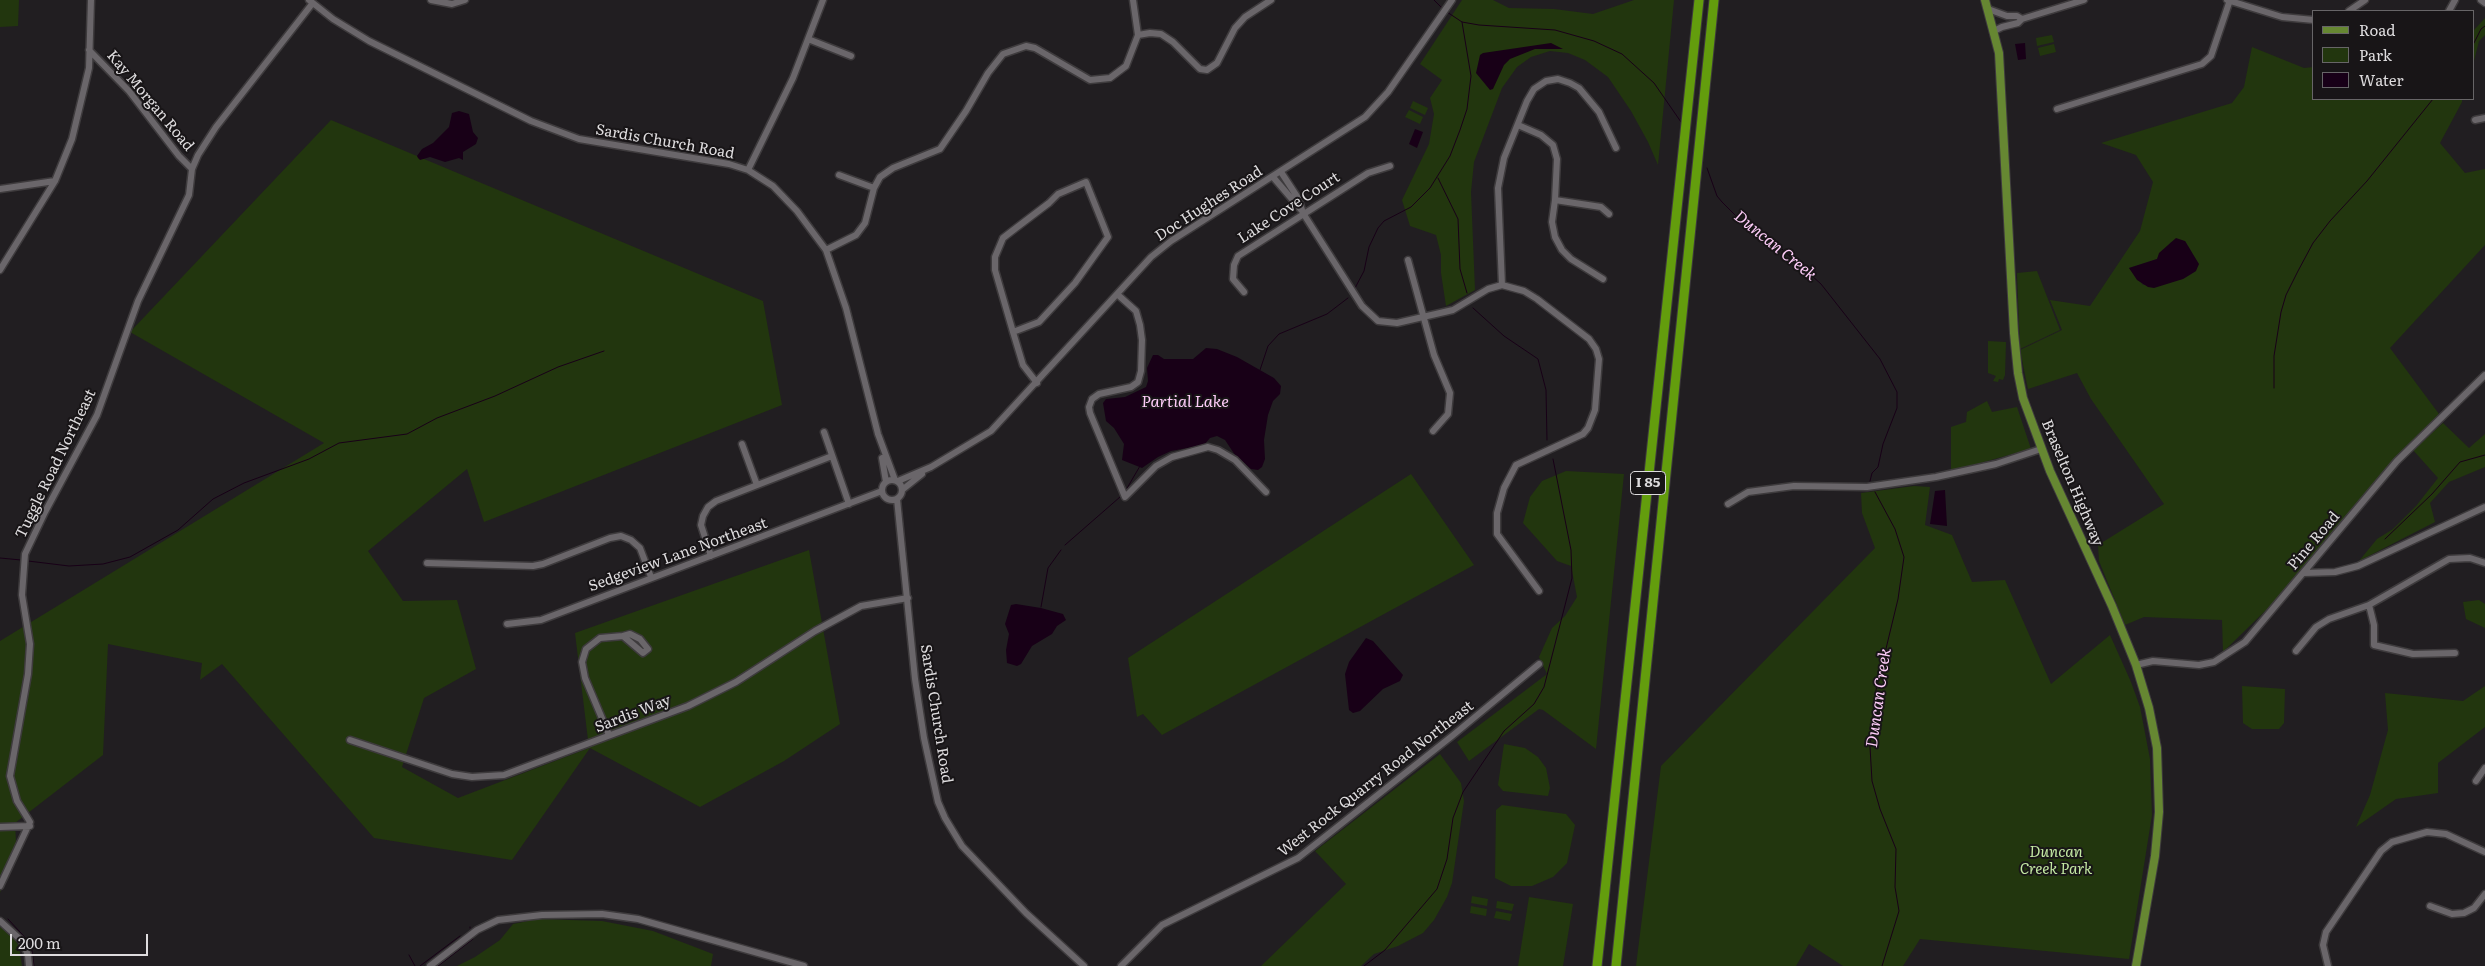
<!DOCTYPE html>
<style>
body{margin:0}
#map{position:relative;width:2485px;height:966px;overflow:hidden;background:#211e21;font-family:Literata,serif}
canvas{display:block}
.legend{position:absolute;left:2312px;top:10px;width:162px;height:90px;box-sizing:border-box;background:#181517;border:1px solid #676567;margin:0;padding:6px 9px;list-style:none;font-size:15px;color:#dedcde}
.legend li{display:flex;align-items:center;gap:10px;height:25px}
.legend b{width:25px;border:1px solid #676567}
.scale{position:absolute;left:10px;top:934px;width:138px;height:22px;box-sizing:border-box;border:2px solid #dedcde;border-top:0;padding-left:6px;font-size:15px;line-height:18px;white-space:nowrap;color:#dedcde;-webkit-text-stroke:4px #181517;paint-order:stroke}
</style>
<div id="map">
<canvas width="2485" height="966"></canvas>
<ul class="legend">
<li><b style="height:6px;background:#668732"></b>Road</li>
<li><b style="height:14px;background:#22360e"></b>Park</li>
<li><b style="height:14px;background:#180017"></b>Water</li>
</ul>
<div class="scale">200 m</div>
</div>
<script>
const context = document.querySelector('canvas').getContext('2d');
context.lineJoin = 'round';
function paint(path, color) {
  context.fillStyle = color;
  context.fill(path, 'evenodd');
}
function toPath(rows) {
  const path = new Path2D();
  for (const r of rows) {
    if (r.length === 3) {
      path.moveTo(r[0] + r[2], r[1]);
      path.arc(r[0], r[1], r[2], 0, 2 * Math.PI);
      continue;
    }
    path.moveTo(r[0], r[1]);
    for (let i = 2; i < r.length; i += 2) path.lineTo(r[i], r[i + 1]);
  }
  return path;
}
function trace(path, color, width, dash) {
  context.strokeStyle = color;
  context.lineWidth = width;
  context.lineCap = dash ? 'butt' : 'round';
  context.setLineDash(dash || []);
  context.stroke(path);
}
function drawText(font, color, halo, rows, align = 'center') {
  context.font = font + ' Literata,serif';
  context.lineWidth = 4;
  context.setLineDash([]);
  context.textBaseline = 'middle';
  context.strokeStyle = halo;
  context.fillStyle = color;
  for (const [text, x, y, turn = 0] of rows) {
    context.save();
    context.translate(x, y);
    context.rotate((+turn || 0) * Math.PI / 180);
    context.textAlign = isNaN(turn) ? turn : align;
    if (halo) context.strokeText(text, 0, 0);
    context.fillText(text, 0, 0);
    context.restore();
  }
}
paint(toPath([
 [0,0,19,0,18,26,0,27],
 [1462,0,1493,0,1509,8,1554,9,1593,14,1634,0,1674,0,1658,165,1648,142,1631,111,1608,77,1585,60,1568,53,1550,51,1531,57,1517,67,1502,88,1474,162,1471,192,1475,290,1446,306,1441,273,1441,255,1436,235,1410,226,1402,200,1429,144,1434,114,1430,98,1442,80,1420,64],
 [2485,18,2485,35,2479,41,2474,61,2474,30],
 [2052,35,2054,42,2037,46,2036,38],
 [2054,44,2056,52,2040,56,2038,48],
 [2252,47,2304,68,2314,67,2314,99,2462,99,2462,102,2440,143,2465,173,2485,169,2485,245,2390,348,2439,414,2400,457,2299,578,2223,652,2222,620,2144,617,2125,625,2099,561,2098,545,2164,504,2091,399,2077,373,2028,389,2020,350,2062,330,2050,300,2090,306,2140,231,2153,182,2136,155,2101,143,2232,103,2244,87],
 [2185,241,2191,251,2196,271,2183,279,2143,285,2129,268,2157,259,2171,242],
 [1413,101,1428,108,1425,115,1410,108],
 [1409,110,1423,117,1420,124,1405,117],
 [331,120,763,301,782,405,484,522,467,469,368,551,403,601,457,600,476,669,424,698,402,767,458,798,589,748,575,633,809,550,840,724,784,761,700,807,590,748,512,860,374,838,222,664,200,680,202,663,108,644,103,755,15,823,16,842,0,893,0,641,324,443,130,332],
 [2037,271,2060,330,2020,349,2017,273],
 [1988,341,2006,342,2005,375,2003,380,1999,379,1998,382,1993,381,1996,376,1988,373],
 [1987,401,1992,412,2017,407,2031,449,1951,471,1951,427,1966,422,1967,412],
 [2443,423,2469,448,2485,434,2485,467,2449,482,2430,503,2435,522,2359,561,2377,539,2393,529,2416,506,2438,478,2413,450],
 [1566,471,1624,474,1596,749,1543,710,1539,709,1469,761,1457,742,1547,674,1539,657,1552,628,1565,616,1577,597,1571,566,1557,561,1523,523,1530,497,1542,481],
 [1411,474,1474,565,1162,735,1143,714,1137,717,1128,658],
 [1914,486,1930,487,1925,525,1952,535,1972,582,2005,580,2051,684,2110,635,2131,682,2140,707,2150,759,2152,815,2129,959,1920,939,1903,966,1843,966,1809,944,1796,966,1636,966,1661,766,1875,548,1862,513,1861,493],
 [2479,600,2485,604,2485,628,2466,619,2463,602],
 [2242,686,2285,689,2284,723,2279,729,2252,729,2243,723],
 [2485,686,2485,727,2438,763,2438,793,2396,799,2356,827,2370,795,2388,730,2385,693,2463,701],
 [1504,744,1525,748,1538,757,1546,768,1550,788,1548,796,1503,791,1498,785],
 [1440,754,1461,783,1464,801,1452,883,1447,897,1434,920,1423,933,1398,946,1374,954,1361,966,1261,966,1346,884,1315,851],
 [1502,805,1566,814,1575,825,1567,863,1553,877,1532,886,1511,886,1495,878,1496,810],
 [1472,896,1488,899,1487,906,1471,903],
 [1529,897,1573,904,1563,966,1518,966],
 [1497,901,1514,904,1512,911,1496,908],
 [1471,906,1487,909,1486,916,1470,913],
 [1496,911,1512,914,1510,921,1494,918],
 [538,919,602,921,653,931,713,954,711,966,457,966,475,957,500,940,513,924],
 [0,927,13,936,19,947,22,966,0,966]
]), '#22360e');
paint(toPath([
 [1551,43,1563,49,1535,49,1510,59,1504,65,1493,89,1490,90,1476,73,1480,55,1483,53],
 [2025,43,2026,59,2018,60,2015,44],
 [459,111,469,114,473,132,478,138,476,144,463,152,463,160,459,158,445,162,430,157,420,160,418,158,417,156,422,149,433,143,449,127,452,113],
 [1415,129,1423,132,1417,148,1409,144],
 [2176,238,2185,241,2199,264,2196,271,2183,279,2154,288,2148,287,2137,280,2129,268,2157,259,2159,253],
 [1206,348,1217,349,1237,357,1274,378,1281,386,1280,394,1273,401,1268,415,1264,440,1265,459,1262,467,1258,470,1251,469,1235,455,1225,440,1217,436,1210,438,1204,445,1171,451,1158,457,1142,468,1122,460,1124,444,1114,428,1106,421,1103,403,1106,399,1125,397,1146,387,1148,381,1147,368,1153,355,1158,355,1164,359,1193,359],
 [1945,490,1947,526,1930,524,1935,491],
 [1016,604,1041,608,1063,614,1066,620,1057,626,1052,634,1032,646,1021,664,1017,666,1007,663,1006,650,1009,634,1005,624,1011,605],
 [1366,638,1373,641,1403,675,1400,681,1383,689,1360,711,1353,713,1349,710,1345,674,1349,662]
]), '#180017');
trace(toPath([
 [1434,0,1442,8],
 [1447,12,1462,22,1479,25,1555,30,1594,41,1622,54,1654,83,1681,122],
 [2474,43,2481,29,2485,26],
 [1707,168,1717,196,1722,202,1741,221,1774,242,1821,284,1880,359,1897,392,1897,408,1883,444,1878,467,1872,473,1870,481],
 [1438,178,1458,219,1460,269,1467,293],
 [1355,288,1364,271,1369,247,1378,228,1384,221,1411,207,1430,188,1450,156,1460,130,1467,109,1471,76,1462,22],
 [1473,308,1504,336,1538,359,1546,390,1547,440],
 [1260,370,1268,346,1279,334,1327,314,1348,298],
 [2274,388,2274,356,2281,312,2286,295,2298,271,2313,243,2330,221,2367,181,2433,99],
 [1126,490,1140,466],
 [1875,492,1895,529,1904,557,1898,599,1876,690,1870,747,1872,781,1880,809,1896,849,1895,887,1899,911,1882,966],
 [2385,539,2432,494,2460,462,2485,455],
 [1065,545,1120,497],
 [0,558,21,560],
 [28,561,69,566,103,564,130,557,178,530,213,499,244,483,309,459,339,443,407,434,437,418,495,396,558,367,604,351],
 [1041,607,1048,568,1061,550],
 [8,919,31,944,34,966],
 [470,928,470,927],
 [409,955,415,966],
 [420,966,460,936],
 [438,966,473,939],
 [1364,966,1385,950,1437,889,1447,859,1453,818,1463,792,1504,731,1534,704,1544,687,1572,578,1571,550,1553,459]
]), '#180017', 1);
const minor = toPath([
 [309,0,333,19,369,41,531,121,579,139,729,164,748,170,773,186,797,211,826,250,846,308,878,434,895,480],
 [431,0,452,4,465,0],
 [2227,0,2282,17,2314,20],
 [2481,0,2485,3],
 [1988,9,2007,16,2017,16,2022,19],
 [2349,11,2365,0],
 [2449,11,2455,0],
 [1994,31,2002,27,2018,23,2022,19,2084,0],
 [1138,35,1150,33,1161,34,1173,42,1200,69,1207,70,1217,63,1235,28,1245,17,1271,0],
 [808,39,851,56],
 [89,50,129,91,179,156,192,169],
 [2057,109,2202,64,2211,56,2230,0],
 [2475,120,2485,118],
 [1518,125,1541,135,1553,145,1557,159,1555,200,1601,207,1609,214],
 [748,170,793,78,823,0],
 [1281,172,1298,198,1303,213,1362,306,1378,321,1397,323,1453,310,1488,289,1502,285,1498,188,1504,158,1527,101,1534,89,1546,81,1558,79,1570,83,1579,88,1599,112,1616,148],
 [839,175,874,188],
 [1273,177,1303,212],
 [0,189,55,181],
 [1555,200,1552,222,1555,237,1562,250,1571,259,1603,279],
 [826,250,856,235,865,223,874,188,880,177,893,168,940,149,966,111,988,73,1003,54,1026,46,1035,48,1090,80,1110,78,1126,66,1138,35,1133,0],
 [1408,260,1434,355,1450,393,1448,414,1433,431],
 [0,270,55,181,72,139,89,68,91,0],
 [1502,285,1524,291,1537,299,1589,339,1596,349,1599,359,1595,410,1588,428,1583,434,1516,465,1504,488,1497,513,1497,534,1539,591],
 [1244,292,1233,279,1234,265,1238,256,1368,173,1390,166],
 [1117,294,1136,311,1140,325,1142,340,1141,371,1138,382,1131,387,1099,394,1092,399,1089,407,1090,413,1125,497,1156,466,1172,457,1208,447,1218,450,1235,460,1266,492],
 [1013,332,1039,322,1075,283,1108,237,1086,182,1058,194,1049,203,1016,228,1003,238,995,257,995,270,1013,332,1023,365,1037,383],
 [824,432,849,504],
 [742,444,757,485],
 [882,458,886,482],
 [892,490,10],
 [898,481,931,467,991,431,1151,257,1171,241,1365,117,1388,92,1452,0],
 [902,490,922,474],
 [897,499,915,679,924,738,938,802,945,818,962,846,1026,913,1084,966],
 [1728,504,1748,492,1794,486,1867,487,1936,477,1996,464,2041,449],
 [711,556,701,525,703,516,708,507,716,501,832,456],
 [427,563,533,566,543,564,610,538,621,536,631,540,640,548,651,577],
 [2304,573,2335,572,2358,566,2485,507],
 [2369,605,2374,625,2374,645,2413,654,2455,653],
 [507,624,541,620,882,491],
 [2296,651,2316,627,2329,619,2369,605,2449,559,2470,558,2485,563],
 [2136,665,2153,661,2199,665,2214,662,2245,642,2397,461,2485,375],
 [609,735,585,678,582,662,586,649,600,638,623,636,643,653,648,649,640,639,630,634,623,636],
 [350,740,452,774,472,777,504,775,688,706,736,682,815,631,861,606,908,598],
 [2476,781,2485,768],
 [0,827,30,826],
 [0,886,30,822,17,801,10,776,28,674,30,644,22,595,25,554,45,512,97,415,138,301,189,195,192,169,198,155,216,127,312,4],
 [2430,906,2452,914,2464,913,2474,908,2485,894],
 [0,921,22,941,28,955,29,966],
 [430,966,477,930,498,920,542,915,602,914,638,919,804,966],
 [1121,966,1162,925,1298,858,1452,736,1539,664],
 [2328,966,2323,945,2326,932,2381,851,2392,842,2427,832,2446,834,2485,852]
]);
const major = toPath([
 [1985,0,1999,53,2014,333,2018,373,2023,398,2050,471,2112,606,2136,665,2149,708,2157,748,2159,812,2155,856,2136,966]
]);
const highway = toPath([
 [1597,966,1699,0],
 [1616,966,1714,0]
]);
trace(minor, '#3e3b3d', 9);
trace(major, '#3e3b3d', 10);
trace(highway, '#3e3b3d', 11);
trace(minor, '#6a666a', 6);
trace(major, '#668732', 8);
trace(highway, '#639d0d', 9);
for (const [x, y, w] of [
 [1648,483,35]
]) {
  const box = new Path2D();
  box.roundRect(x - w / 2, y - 11.5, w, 23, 4);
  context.fillStyle = '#181517';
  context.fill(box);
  trace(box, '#dedcde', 1);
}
drawText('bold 14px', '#dedcde', null, [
 ["I 85",1648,483]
]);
drawText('15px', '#dedcde', '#181517', [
 ["Kay Morgan Road",150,101,50],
 ["Sardis Church Road",665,142,10],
 ["Doc Hughes Road",1209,204,-33],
 ["Lake Cove Court",1289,208,-33],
 ["Tuggle Road Northeast",56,464,-64],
 ["Braselton Highway",2072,483,67],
 ["Pine Road",2314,541,-50],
 ["Sedgeview Lane Northeast",678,555,-20],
 ["Sardis Way",633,714,-21],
 ["Sardis Church Road",936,714,81],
 ["West Rock Quarry Road Northeast",1376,779,-38]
]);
drawText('italic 15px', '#c3e8a3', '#181517', [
 ["Duncan",2056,853],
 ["Creek Park",2056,870]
]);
drawText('italic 16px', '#fecdf9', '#181517', [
 ["Duncan Creek",1775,246,39],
 ["Partial Lake",1185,402],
 ["Duncan Creek",1879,698,-82]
]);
</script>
